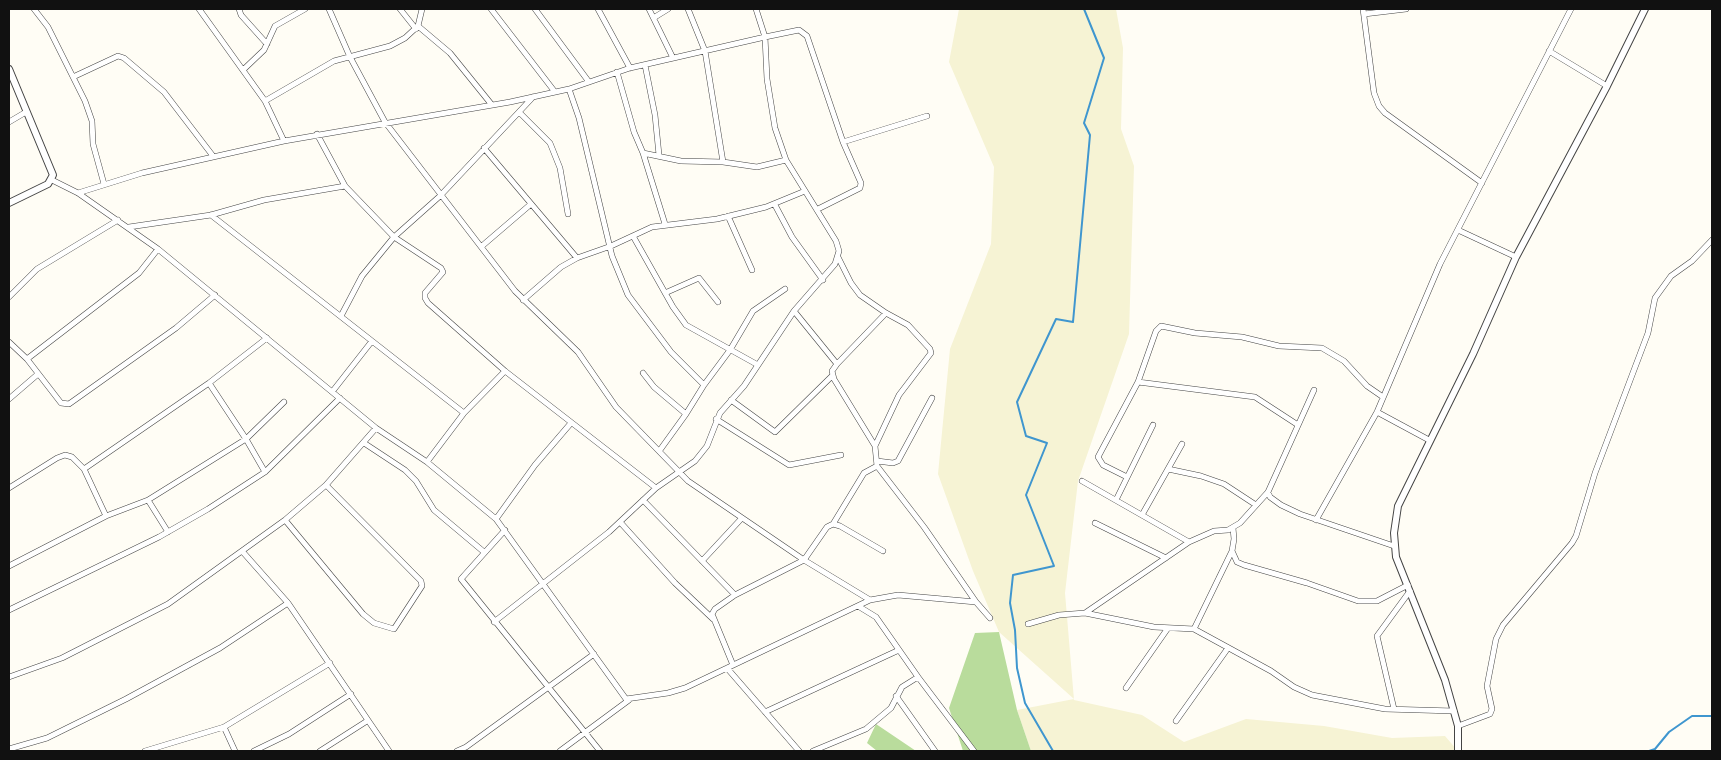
<!DOCTYPE html>
<style>
body{margin:0}
#map{position:relative;width:1721px;height:760px;overflow:hidden;background:#fffdf5;font-family:"IBM Plex Serif",serif}
canvas{display:block}
.frame{position:absolute;inset:0;border:10px solid #111;pointer-events:none}
</style>
<div id="map">
<canvas width="1721" height="760"></canvas>
<div class="frame"></div>
</div>
<script>
const context = document.querySelector('canvas').getContext('2d');
context.lineJoin = 'round';
function paint(path, color) {
  context.fillStyle = color;
  context.fill(path, 'evenodd');
}
function toPath(rows) {
  const path = new Path2D();
  for (const r of rows) {
    path.moveTo(r[0], r[1]);
    for (let i = 2; i < r.length; i += 2) path.lineTo(r[i], r[i + 1]);
  }
  return path;
}
function trace(path, color, width, dash) {
  context.strokeStyle = color;
  context.lineWidth = width;
  context.lineCap = dash ? 'butt' : 'round';
  context.setLineDash(dash || []);
  context.stroke(path);
}
paint(toPath([
 [959,9,1116,9,1123,48,1121,129,1134,166,1129,334,1078,481,1065,593,1074,700,1142,715,1184,742,1246,719,1324,726,1392,738,1445,736,1457,750,1031,751,1017,710,1074,699,999,632,973,571,938,474,950,349,991,244,994,167,949,62]
]), '#f6f3d4');
paint(toPath([
 [999,632,1017,710,1031,751,963,751,949,708,975,633],
 [876,724,916,751,877,751,867,743]
]), '#b9dc9c');
trace(toPath([
 [1053,751,1025,703,1017,668,1015,630,1010,603,1013,575,1054,566,1026,495,1047,443,1026,436,1017,402,1056,319,1073,322,1090,135,1084,123,1104,58,1084,9],
 [1649,751,1655,749,1669,732,1692,716,1712,716]
]), '#3f96cf', 2);
const minor = toPath([
 [34,9,48,27,85,101,92,121,93,144,104,184],
 [199,9,265,101,284,141],
 [239,9,241,15,267,44],
 [329,9,350,57,385,122,515,291,578,352,616,407,688,481,804,560,870,600],
 [400,9,416,29],
 [491,9,555,92],
 [535,9,589,82],
 [598,9,630,68],
 [649,9,673,58],
 [688,9,705,51,723,162],
 [1363,9,1374,93,1379,106,1385,113,1482,183],
 [1364,14,1406,9],
 [655,17,668,9],
 [418,26,450,53,492,105],
 [1549,51,1607,86],
 [645,65,655,115,659,155],
 [243,70,264,50,275,26,305,9],
 [617,72,634,132,643,153,681,161,723,162,757,167,786,160],
 [73,77,118,56,124,58,164,92,213,156],
 [569,89,579,118,612,256,628,295,671,352,704,385,686,414,660,450],
 [265,101,334,61,390,46,405,38,418,26,422,9],
 [520,113,550,143,560,168,568,214],
 [9,122,26,112],
 [317,134,345,186,394,237,441,268,443,272,425,293,425,298,428,303,505,371,656,488],
 [843,142,927,116],
 [484,148,577,258],
 [643,153,665,224],
 [52,180,78,193,158,249,376,428,427,462,496,519,626,699,668,693,685,688,870,600,898,595,976,602,990,618],
 [78,193,142,173,284,141,510,102,569,89,630,68,765,37,756,9],
 [775,205,792,237,823,280],
 [211,215,464,413],
 [728,216,752,270],
 [129,227,211,215,264,200,345,186],
 [1458,230,1516,257],
 [633,236,673,307,686,325,758,365],
 [482,246,531,204],
 [838,257,851,283,860,295,886,313,908,325,930,349,931,353,899,395,875,446,877,466,924,527,976,602],
 [665,293,699,278,718,302],
 [9,297,37,269,118,220],
 [523,300,561,267,577,258,611,246,652,227,717,219,766,207,805,191],
 [794,311,837,364,886,313],
 [341,316,362,276,394,237,440,196,533,97],
 [9,342,27,359,61,403,69,404,176,328,215,295],
 [27,359,139,273,158,249],
 [837,364,832,371,834,379,875,446],
 [643,373,654,387,686,414],
 [209,383,246,439,265,472],
 [704,385,730,350,753,311,785,289],
 [332,392,372,341],
 [9,399,38,374],
 [731,400,775,432,832,376],
 [1377,412,1429,440],
 [716,419,789,465,841,455],
 [1298,425,1255,397,1138,382,1156,331,1161,326,1195,333,1242,337,1279,346,1322,348,1344,361,1367,386,1383,397],
 [364,443,405,470,416,481,434,510,484,552],
 [877,461,893,463,898,461,932,398],
 [427,462,464,413,505,371],
 [84,469,209,383,267,338],
 [1168,469,1201,476,1224,484,1256,505],
 [1127,477,1103,465,1098,457,1138,382],
 [1082,481,1189,542],
 [9,488,57,458,65,455,72,457,84,469,106,516],
 [1268,492,1270,497,1281,505,1300,514,1394,546],
 [148,500,168,532],
 [643,500,735,595],
 [1116,500,1153,425],
 [1142,515,1182,444],
 [496,519,535,465,571,423],
 [285,520,363,614,374,623,394,629,422,586,421,581,326,485],
 [1316,520,1377,412,1440,264,1571,9],
 [620,522,675,583,713,619],
 [1095,523,1166,558],
 [833,524,864,473,877,466],
 [1233,528,1234,539,1232,551,1237,562,1244,565,1307,583,1358,601,1377,601,1408,585],
 [505,530,461,579,600,751],
 [242,551,288,603,389,751],
 [702,561,741,519],
 [9,566,106,516,148,500,246,439,284,402],
 [9,610,159,537,208,509,265,472,340,398],
 [1085,613,1189,542,1214,531,1228,530,1240,523,1268,492,1314,390],
 [494,622,609,532,656,488,695,461,707,446,720,413,744,386,794,311,835,264,839,251,836,241,786,160,775,128,767,79,765,37,799,30,807,36,843,142,861,183,860,188,818,209],
 [1028,624,1059,615,1085,613,1154,627,1194,629,1271,671,1294,687,1312,695,1385,709,1454,711],
 [1194,629,1232,551],
 [733,665,712,614,715,609,735,595,804,560,827,527,833,524,840,526,883,551],
 [727,668,799,751],
 [9,677,62,658,168,604,285,520,326,485,376,428],
 [918,677,974,751],
 [1126,688,1168,628],
 [896,696,935,751],
 [1394,709,1377,636,1410,591],
 [765,712,899,650],
 [1176,721,1228,648],
 [1458,726,1490,714,1492,709,1487,686,1496,639,1503,625,1572,543,1576,536,1595,473,1648,333,1655,298,1671,276,1692,261,1712,240],
 [224,727,235,751],
 [9,749,47,738,126,699,220,648,288,603],
 [145,751,224,727,330,663],
 [254,751,289,734,351,694],
 [320,751,367,721],
 [457,751,466,747,594,654],
 [560,751,629,700],
 [813,751,866,729,891,708,902,687,918,677,876,617,858,606]
]);
const tertiary = toPath([
 [9,69,53,175,48,184,9,203],
 [1458,751,1458,726,1445,680,1396,557,1394,533,1398,506,1473,354,1516,257,1607,86,1645,9]
]);
trace(minor, '#444', 6);
trace(tertiary, '#444', 8);
trace(minor, '#fff', 5);
trace(tertiary, '#fff', 6);
</script>
